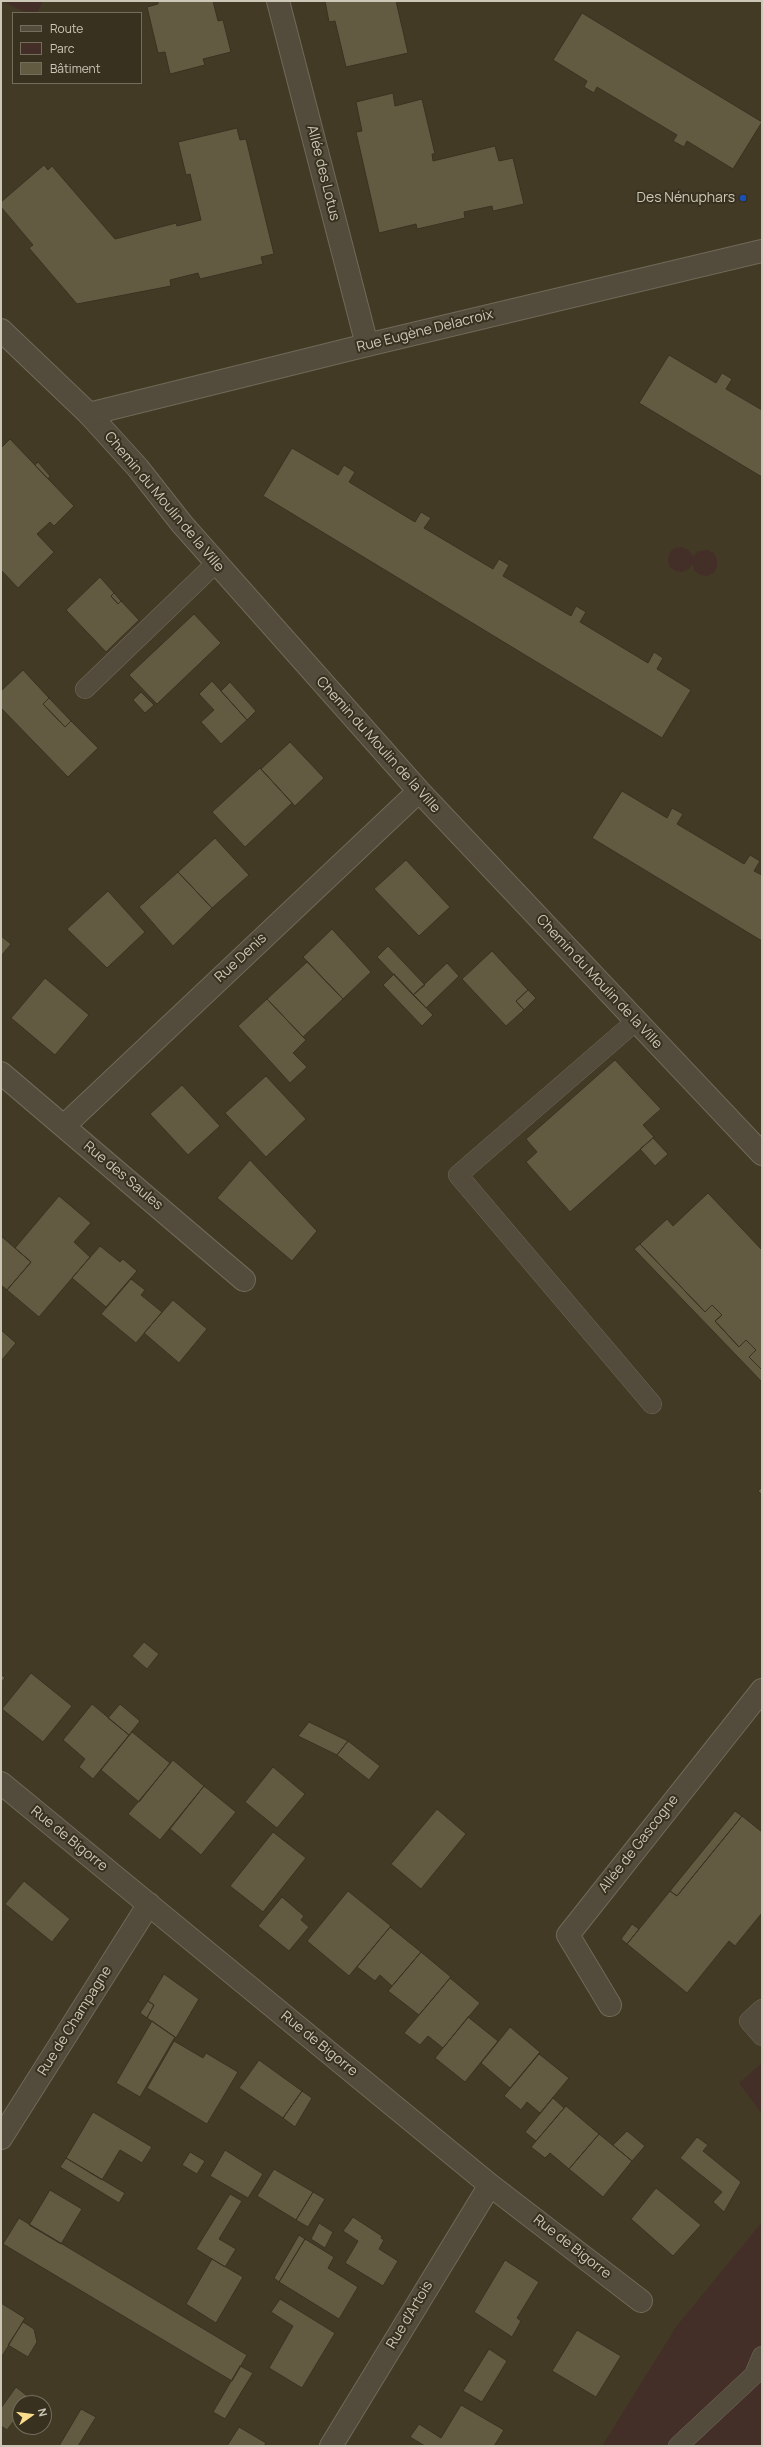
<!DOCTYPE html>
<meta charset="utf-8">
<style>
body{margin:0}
#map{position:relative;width:763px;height:2447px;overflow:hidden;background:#433a26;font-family:Manrope,sans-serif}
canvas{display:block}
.frame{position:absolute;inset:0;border:2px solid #cdc7b8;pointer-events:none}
.legend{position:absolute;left:12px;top:12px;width:130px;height:72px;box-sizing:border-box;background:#38311f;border:1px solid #746d5c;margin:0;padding:5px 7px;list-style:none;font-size:12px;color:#cdc7b8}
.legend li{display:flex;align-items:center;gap:8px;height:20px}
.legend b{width:20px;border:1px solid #746d5c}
.north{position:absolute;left:12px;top:2395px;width:40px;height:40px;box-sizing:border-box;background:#38311f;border:1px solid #746d5c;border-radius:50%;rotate:76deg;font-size:11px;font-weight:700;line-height:16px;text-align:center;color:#cdc7b8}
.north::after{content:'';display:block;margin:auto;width:14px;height:18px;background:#fbdd8e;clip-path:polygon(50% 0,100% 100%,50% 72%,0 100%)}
</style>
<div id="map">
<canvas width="763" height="2447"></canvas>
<div class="frame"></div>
<ul class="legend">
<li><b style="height:5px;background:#534b3b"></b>Route</li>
<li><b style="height:11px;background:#442e28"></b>Parc</li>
<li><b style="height:11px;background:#635a42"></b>Bâtiment</li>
</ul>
<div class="north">N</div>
</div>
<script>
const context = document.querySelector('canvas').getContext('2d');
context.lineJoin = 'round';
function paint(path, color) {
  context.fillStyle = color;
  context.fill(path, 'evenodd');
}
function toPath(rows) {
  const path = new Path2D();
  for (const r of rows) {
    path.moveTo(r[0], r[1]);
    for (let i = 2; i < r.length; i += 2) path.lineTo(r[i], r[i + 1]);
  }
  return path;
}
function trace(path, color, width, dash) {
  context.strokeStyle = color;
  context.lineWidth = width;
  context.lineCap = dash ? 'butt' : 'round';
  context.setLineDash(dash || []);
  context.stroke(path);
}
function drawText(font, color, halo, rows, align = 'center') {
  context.font = font + ' Manrope,sans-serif';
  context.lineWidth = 4;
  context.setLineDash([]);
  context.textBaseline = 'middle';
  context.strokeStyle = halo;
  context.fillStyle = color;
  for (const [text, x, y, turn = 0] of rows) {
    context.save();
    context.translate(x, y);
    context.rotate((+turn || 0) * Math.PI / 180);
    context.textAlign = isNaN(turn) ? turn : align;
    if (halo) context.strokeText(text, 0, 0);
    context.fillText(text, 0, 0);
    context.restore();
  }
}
paint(toPath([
 [1,1,43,1,37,13,27,13],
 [682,547,688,550,693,556,699,551,707,550,714,553,717,559,717,567,714,573,707,576,700,575,694,570,692,564,689,569,682,572,675,571,669,566,668,559,670,552,675,548],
 [762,2063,762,2114,739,2083],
 [762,2222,762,2446,602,2446,676,2327]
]), '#442e28');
const building = toPath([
 [158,1,213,1,218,21,223,20,231,52,203,59,205,65,170,74,165,52,158,53,147,7,158,4,158,1],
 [325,1,396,1,408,53,346,67,335,21,329,22,325,1],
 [582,13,762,122,733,169,687,141,684,147,673,141,677,135,597,87,594,93,584,87,587,81,553,60,582,13],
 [393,93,395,106,422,99,435,154,432,154,433,161,495,146,499,161,513,158,524,204,493,211,492,206,464,212,465,218,417,229,416,224,379,233,356,132,362,131,356,102,393,93],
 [237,128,240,140,246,139,274,254,261,257,263,264,200,279,198,273,170,280,171,286,77,304,29,248,33,245,1,207,1,202,44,165,48,170,52,166,115,239,176,223,177,226,201,220,190,174,186,175,178,142,237,128],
 [669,355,716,383,722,373,732,379,726,389,762,410,762,477,639,403,669,355],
 [10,439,74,506,54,526,50,522,37,534,54,552,18,588,1,570,1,448,10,439],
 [292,448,338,475,344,465,355,472,349,482,415,522,421,512,431,518,424,528,493,569,499,559,509,565,503,576,571,616,576,606,586,612,580,622,648,663,654,652,663,658,657,669,691,690,662,738,263,496,292,448],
 [38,462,50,476,48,479,35,465,38,462],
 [100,577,114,593,111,596,118,604,121,601,139,620,106,652,66,610,100,577],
 [114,593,121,601,118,604,111,596,114,593],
 [194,614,221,643,157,704,129,675,194,614],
 [23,670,49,698,43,704,65,727,71,721,98,748,68,777,1,708,1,691,23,670],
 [212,681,247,720,221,744,201,722,214,710,199,694,212,681],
 [230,682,256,711,247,720,221,691,230,682],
 [141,692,154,705,145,713,133,700,141,692],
 [49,698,71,721,65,727,43,704,49,698],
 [290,742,324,778,295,806,261,769,290,742],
 [260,768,292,803,245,847,212,812,260,768],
 [622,791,667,818,672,808,683,814,677,824,744,864,750,855,760,861,754,871,762,875,762,941,592,838,622,791],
 [215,838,249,875,212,908,178,872,215,838],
 [406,860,450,907,419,936,374,889,406,860],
 [178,872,212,908,173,946,139,907,178,872],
 [108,891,145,932,107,968,67,929,108,891],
 [332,929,371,972,343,999,303,957,332,929],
 [1,936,11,944,1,956,1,936],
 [388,946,425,985,413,995,377,957,388,946],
 [492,951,528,990,516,1001,524,1010,506,1026,462,979,492,951],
 [307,962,343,999,303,1037,267,999,307,962],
 [447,963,459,976,426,1008,413,995,447,963],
 [394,974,433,1015,422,1026,383,985,394,974],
 [45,978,89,1015,55,1055,11,1018,45,978],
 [528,990,536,998,524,1010,516,1001,528,990],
 [267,999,306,1040,293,1053,307,1067,290,1083,238,1026,267,999],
 [615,1060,661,1109,643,1125,654,1137,570,1212,526,1162,537,1152,526,1139,615,1060],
 [266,1076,306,1119,266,1157,225,1113,266,1076],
 [182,1085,220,1126,188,1155,150,1114,182,1085],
 [653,1138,668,1154,655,1166,640,1149,653,1138],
 [250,1160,317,1231,292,1261,217,1198,250,1160],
 [708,1193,762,1250,762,1370,749,1357,756,1350,746,1340,739,1347,715,1321,722,1315,712,1305,705,1312,640,1244,667,1219,673,1226,708,1193],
 [59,1196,91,1223,74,1242,90,1257,39,1317,7,1290,31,1262,15,1248,59,1196],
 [1,1236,31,1262,7,1290,1,1285,1,1236],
 [640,1244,705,1312,712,1305,722,1315,715,1321,739,1347,746,1340,756,1350,749,1357,762,1370,762,1382,634,1249,640,1244],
 [100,1246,120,1262,123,1259,137,1271,106,1307,72,1278,100,1246],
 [131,1279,145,1290,141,1295,162,1312,136,1343,101,1314,131,1279],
 [173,1300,207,1329,179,1363,144,1333,173,1300],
 [1,1330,16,1343,1,1361,1,1330],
 [762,1487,762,1495,758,1491,762,1487],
 [144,1642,159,1654,147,1669,132,1656,144,1642],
 [31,1673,72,1706,43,1742,2,1709,31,1673],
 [1,1674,5,1678,1,1683,1,1674],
 [92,1704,129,1735,93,1779,79,1767,85,1759,63,1740,92,1704],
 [120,1704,140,1721,129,1735,108,1718,120,1704],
 [309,1722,348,1741,337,1755,298,1736,309,1722],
 [132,1732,170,1763,139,1802,101,1770,132,1732],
 [348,1741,380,1766,369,1780,337,1755,348,1741],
 [173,1760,204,1786,160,1840,128,1814,173,1760],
 [273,1767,305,1794,277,1828,245,1802,273,1767],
 [204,1786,236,1812,201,1855,170,1829,204,1786],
 [437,1809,466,1834,421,1889,391,1864,437,1809],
 [735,1811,742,1816,677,1896,670,1891,735,1811],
 [742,1816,762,1832,762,1913,735,1946,729,1941,687,1993,627,1944,670,1891,677,1896,742,1816],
 [273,1832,306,1858,263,1912,230,1886,273,1832],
 [24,1881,70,1919,52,1942,5,1904,24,1881],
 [348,1891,391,1926,349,1976,307,1941,348,1891],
 [282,1897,304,1916,301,1920,309,1927,289,1951,258,1926,282,1897],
 [632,1924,639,1929,627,1944,621,1939,632,1924],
 [390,1927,421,1952,392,1986,380,1975,375,1981,357,1967,390,1927],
 [421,1952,451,1977,419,2015,388,1991,421,1952],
 [164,1974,199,1999,176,2038,147,2018,154,2005,148,2001,164,1974],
 [450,1978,480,2003,443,2048,428,2036,420,2045,404,2033,450,1978],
 [148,2001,154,2005,147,2018,140,2013,148,2001],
 [468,2017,498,2041,465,2082,435,2058,468,2017],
 [152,2021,175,2037,140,2097,116,2083,152,2021],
 [510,2027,540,2052,510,2088,481,2063,510,2027],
 [174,2041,203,2058,206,2053,238,2072,207,2124,147,2088,174,2041],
 [539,2054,569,2078,540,2113,527,2102,521,2110,504,2096,539,2054],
 [259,2060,302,2091,283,2118,239,2088,259,2060],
 [302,2091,312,2098,295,2127,283,2118,302,2091],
 [553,2098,564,2108,536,2141,525,2132,553,2098],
 [566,2106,599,2134,569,2169,550,2153,545,2158,531,2147,566,2106],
 [93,2112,152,2147,142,2163,120,2150,102,2180,66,2158,93,2112],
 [627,2131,645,2146,632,2161,613,2145,627,2131],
 [599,2134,632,2161,603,2197,569,2169,599,2134],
 [697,2137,708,2145,703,2151,741,2182,724,2212,713,2202,722,2192,680,2158,697,2137],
 [225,2150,263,2174,248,2198,210,2176,225,2150],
 [190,2152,205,2161,197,2174,182,2165,190,2152],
 [66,2158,125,2193,119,2203,60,2167,66,2158],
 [274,2169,313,2192,296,2220,257,2196,274,2169],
 [656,2188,701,2225,673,2256,631,2219,656,2188],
 [50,2190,82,2209,61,2244,29,2225,50,2190],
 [313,2192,325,2199,308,2227,296,2220,313,2192],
 [230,2194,242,2201,219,2239,236,2249,225,2267,196,2249,230,2194],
 [353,2217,382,2236,381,2238,384,2240,379,2249,398,2261,383,2286,345,2263,358,2241,343,2231,353,2217],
 [19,2218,247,2355,232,2381,3,2244,19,2218],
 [319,2223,333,2232,325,2248,311,2239,319,2223],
 [299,2235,305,2239,279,2282,274,2278,299,2235],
 [305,2239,334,2257,328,2268,358,2287,339,2319,279,2282,305,2239],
 [212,2259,243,2277,216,2323,186,2304,212,2259],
 [505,2260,539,2282,517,2318,521,2321,512,2337,474,2312,505,2260],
 [280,2299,335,2333,302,2388,269,2368,293,2326,271,2312,280,2299],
 [1,2303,25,2318,1,2358,1,2303],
 [23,2322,34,2329,37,2342,28,2357,8,2345,23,2322],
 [577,2330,621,2356,596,2397,552,2371,577,2330],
 [489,2349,507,2361,482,2402,463,2391,489,2349],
 [240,2366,253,2373,225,2419,213,2412,240,2366],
 [16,2387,36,2403,20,2403,20,2413,7,2430,1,2426,1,2408,16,2387],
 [461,2405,504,2430,494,2446,425,2446,410,2437,419,2424,441,2438,461,2405],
 [44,2409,48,2412,44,2418,44,2409],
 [81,2409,96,2417,78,2446,59,2446,81,2409],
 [239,2427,266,2443,264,2446,227,2446,239,2427]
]);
paint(building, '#635a42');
trace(building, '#3a3321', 1);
const service = toPath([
 [85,689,216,563],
 [636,1021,458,1175,652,1404],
 [762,2009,749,2021,762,2036],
 [678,2446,754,2375,762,2356]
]);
const minor = toPath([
 [278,1,367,345],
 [89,414,138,468,182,524,419,791,762,1154],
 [1,1073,244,1280],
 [64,1126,419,791],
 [1,1783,490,2185,641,2301],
 [610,2005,568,1935,762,1690],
 [1,2138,149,1904],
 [331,2446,490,2185]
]);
const tertiary = toPath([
 [1,330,89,414,367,345,762,251]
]);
trace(service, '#706a59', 20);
trace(minor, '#706a59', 24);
trace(tertiary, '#706a59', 24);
trace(service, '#534b3b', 19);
trace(minor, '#534b3b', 22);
trace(tertiary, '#534b3b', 22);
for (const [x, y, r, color] of [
 [743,198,4,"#1a4fb4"]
]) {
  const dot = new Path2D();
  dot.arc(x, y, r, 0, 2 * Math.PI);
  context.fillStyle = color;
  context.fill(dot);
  trace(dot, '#38311f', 1.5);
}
drawText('14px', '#cdc7b8', '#38311f', [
 ["Allée des Lotus",323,173,76],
 ["Rue Eugène Delacroix",425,331,-14],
 ["Chemin du Moulin de la Ville",164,502,50],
 ["Chemin du Moulin de la Ville",378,745,48],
 ["Rue Denis",241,958,-43],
 ["Chemin du Moulin de la Ville",599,982,47],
 ["Rue des Saules",123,1176,40],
 ["Rue de Bigorre",69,1839,39],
 ["Allée de Gascogne",639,1844,-52],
 ["Rue de Champagne",75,2021,-58],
 ["Rue de Bigorre",319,2044,39],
 ["Rue de Bigorre",572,2247,38],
 ["Rue d'Artois",410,2315,-59]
]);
drawText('14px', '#cdc7b8', '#38311f', [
 ["Des Nénuphars",735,198]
], 'right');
</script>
